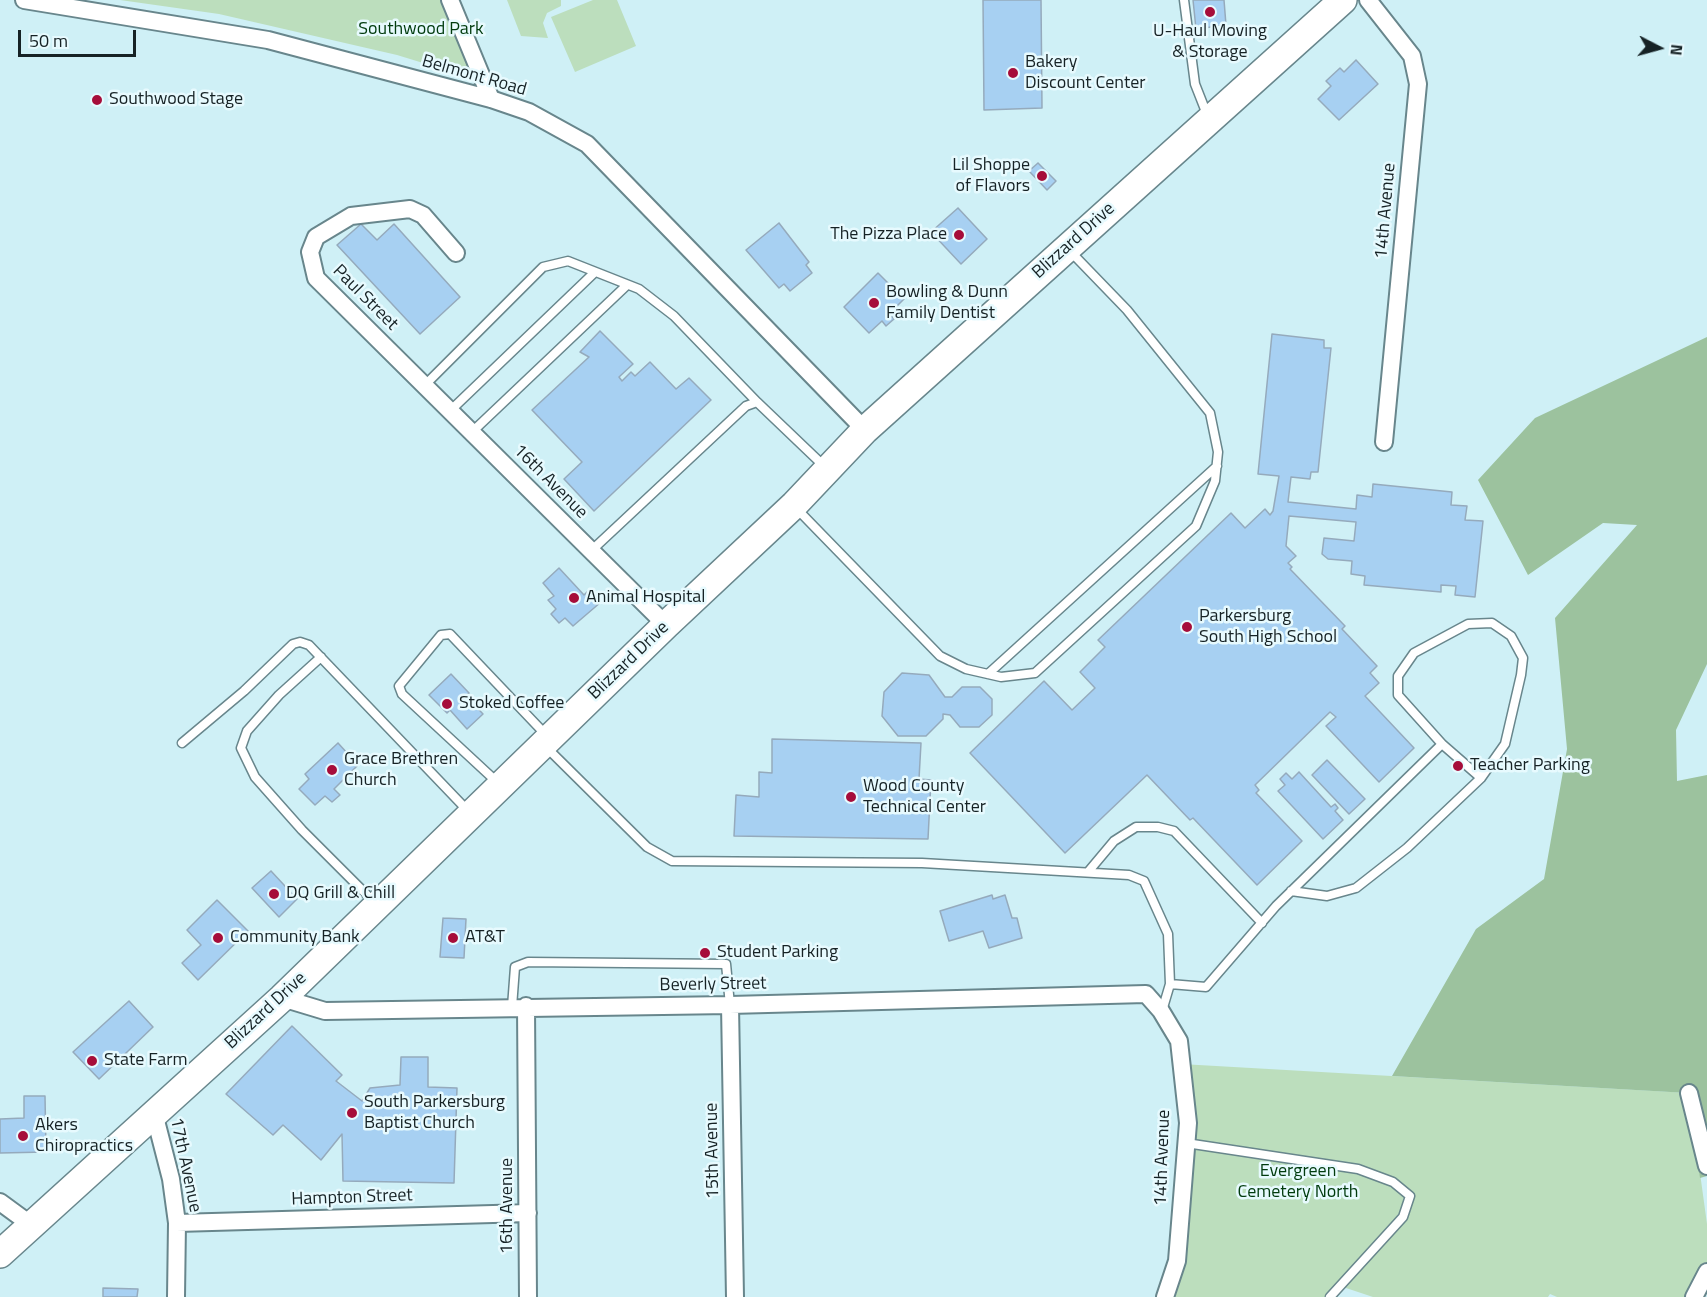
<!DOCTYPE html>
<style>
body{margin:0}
#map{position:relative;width:1707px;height:1297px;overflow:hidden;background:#cff0f6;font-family:"Titillium Web",sans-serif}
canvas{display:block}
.north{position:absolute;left:1629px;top:18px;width:60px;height:60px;-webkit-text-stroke:4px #e7fafe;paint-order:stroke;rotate:96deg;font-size:16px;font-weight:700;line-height:24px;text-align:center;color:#162225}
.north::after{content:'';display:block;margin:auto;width:21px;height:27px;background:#162225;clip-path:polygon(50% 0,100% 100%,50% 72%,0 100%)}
.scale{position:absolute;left:18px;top:30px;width:118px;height:27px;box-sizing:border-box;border:3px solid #162225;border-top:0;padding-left:8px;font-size:18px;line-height:21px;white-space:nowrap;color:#162225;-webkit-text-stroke:4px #e7fafe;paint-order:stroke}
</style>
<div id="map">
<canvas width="1707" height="1297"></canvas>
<div class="north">N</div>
<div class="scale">50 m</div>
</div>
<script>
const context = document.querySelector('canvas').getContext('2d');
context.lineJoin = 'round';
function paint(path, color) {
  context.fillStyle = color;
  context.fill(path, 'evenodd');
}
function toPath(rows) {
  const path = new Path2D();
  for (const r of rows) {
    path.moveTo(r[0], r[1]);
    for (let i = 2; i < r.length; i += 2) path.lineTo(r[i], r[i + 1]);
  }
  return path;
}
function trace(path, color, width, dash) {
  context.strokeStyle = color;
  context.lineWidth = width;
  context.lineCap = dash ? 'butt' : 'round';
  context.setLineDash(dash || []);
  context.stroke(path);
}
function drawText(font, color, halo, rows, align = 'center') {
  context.font = font + ' "Titillium Web",sans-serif';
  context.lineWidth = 5;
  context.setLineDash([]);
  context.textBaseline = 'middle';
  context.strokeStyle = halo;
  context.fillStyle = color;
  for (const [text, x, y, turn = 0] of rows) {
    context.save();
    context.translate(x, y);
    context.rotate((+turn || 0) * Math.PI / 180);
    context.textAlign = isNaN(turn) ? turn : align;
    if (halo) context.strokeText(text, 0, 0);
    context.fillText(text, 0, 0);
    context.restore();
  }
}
paint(toPath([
 [120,0,440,0,469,61,469,70,459,74,397,55,219,14],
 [507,0,561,0,561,6,547,13,543,23,548,38,521,36],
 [593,0,617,0,636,46,575,72,551,17],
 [1181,1064,1689,1093,1707,1224,1707,1272,1694,1297,1557,1297,1550,1294,1548,1297,1373,1297,1340,1286,1330,1297,1165,1297,1177,1261]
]), '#bcdebd');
paint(toPath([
 [1707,337,1707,664,1676,730,1677,781,1707,775,1707,1176,1700,1178,1688,1093,1392,1076,1476,929,1544,879,1567,749,1555,618,1637,525,1603,523,1528,575,1478,480,1535,418]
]), '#9cc29e');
const building = toPath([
 [983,0,1041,0,1042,108,984,110,983,0],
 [1193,0,1224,0,1226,25,1196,29,1193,0],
 [1356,60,1378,84,1339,120,1318,99,1331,86,1326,81,1340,68,1344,72,1356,60],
 [1038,163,1056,181,1047,190,1029,171,1038,163],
 [958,208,987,239,961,264,931,232,958,208],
 [779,223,809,262,806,265,812,273,790,291,784,284,779,288,746,250,779,223],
 [361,224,377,240,394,224,460,297,420,334,337,245,361,224],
 [878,273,904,299,889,314,894,319,886,326,882,321,869,333,844,307,878,273],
 [600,331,633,364,619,377,622,381,631,372,635,376,650,362,676,389,689,378,711,400,594,511,564,479,582,462,532,410,589,357,580,352,600,331],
 [1272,334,1324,340,1324,348,1331,348,1318,472,1311,472,1310,479,1291,477,1288,502,1356,509,1357,495,1372,497,1373,484,1452,492,1451,505,1467,506,1465,520,1483,521,1475,597,1455,595,1456,586,1441,585,1441,592,1364,585,1365,576,1351,574,1352,561,1328,559,1322,554,1324,538,1354,541,1356,522,1289,516,1286,546,1296,556,1288,563,1292,567,1290,569,1345,626,1342,629,1377,666,1370,673,1379,683,1365,696,1414,748,1379,782,1326,726,1336,717,1330,712,1255,785,1259,790,1256,793,1302,841,1257,885,1193,818,1190,820,1147,775,1065,853,970,753,1044,681,1072,710,1095,688,1080,672,1105,647,1098,640,1231,513,1245,528,1265,509,1270,515,1273,511,1279,476,1258,474,1272,334],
 [559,568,584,595,589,590,601,602,573,626,565,618,559,623,551,614,556,609,548,600,554,596,543,583,559,568],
 [902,673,929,675,945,697,952,697,962,687,980,687,992,699,992,715,979,727,960,727,950,715,943,714,943,719,926,736,898,736,882,716,884,692,902,673],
 [451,674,469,693,466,696,483,714,467,729,450,710,447,713,429,695,451,674],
 [772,739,921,743,919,779,931,780,928,839,734,836,736,795,759,797,759,772,772,773,772,739],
 [338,743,358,765,334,789,340,795,332,802,325,796,315,805,299,789,309,779,305,774,338,743],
 [1327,760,1365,799,1349,814,1312,775,1327,760],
 [1299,772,1331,807,1335,804,1338,808,1335,811,1343,820,1323,839,1278,791,1285,785,1280,779,1286,773,1292,779,1299,772],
 [271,871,297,899,279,917,252,888,271,871],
 [992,895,993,899,1005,895,1012,918,1017,918,1022,938,989,948,983,931,949,941,940,911,992,895],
 [217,900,248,931,198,980,182,963,201,945,187,930,217,900],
 [443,918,466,919,464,958,440,957,443,918],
 [129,1001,153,1027,99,1079,73,1052,129,1001],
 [292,1026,342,1075,336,1081,362,1101,370,1088,400,1085,401,1057,428,1057,428,1087,457,1088,454,1183,343,1181,342,1134,321,1160,283,1125,273,1135,226,1094,292,1026],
 [24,1096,45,1096,46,1152,0,1153,0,1119,24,1118,24,1096],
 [103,1288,138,1289,137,1297,103,1297,103,1288]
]);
paint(building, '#a7d0f2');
trace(building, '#95aabc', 1.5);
const service = toPath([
 [1184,0,1195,84,1208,117],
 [425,385,543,267,568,261,639,289,674,316,757,402],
 [451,410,595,272],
 [472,432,627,285],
 [796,508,940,656,966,669,1001,677,1035,673,1196,526,1215,481,1218,452,1210,413,1127,310,1069,250],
 [592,550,746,406,757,402,825,467],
 [321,657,279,695,247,731,241,748,255,777,302,830,375,903],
 [988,674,1217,466],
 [182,743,244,691,293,644,300,642,309,645,469,812],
 [1442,744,1481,778],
 [545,746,647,847,672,861,922,863,1129,875,1144,881,1168,934,1170,984,1162,1011],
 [498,783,402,694,399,686,441,635,450,634,547,736],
 [1088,872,1114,841,1136,827,1158,827,1174,831,1262,923],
 [1170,984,1206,987,1276,906,1442,744,1398,695,1398,676,1414,653,1468,624,1492,623,1511,636,1523,658,1521,675,1505,744,1481,778,1407,848,1356,888,1327,896,1291,891],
 [512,1007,515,967,528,962,726,964,730,1005],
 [1186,1143,1358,1169,1393,1182,1410,1196,1403,1217,1330,1297]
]);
const minor = toPath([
 [24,0,268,40,491,99,529,112,587,144,865,430],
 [450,0,491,99],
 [1368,0,1412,56,1418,84,1384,442],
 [456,253,423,215,410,209,351,216,316,237,310,252,316,278,666,625],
 [282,998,325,1011,730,1005,1146,994,1161,1011,1179,1041,1188,1123,1177,1261,1165,1297],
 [730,1005,735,1297],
 [526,1006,528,1297],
 [1689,1093,1707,1166],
 [154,1113,171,1179,177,1223,176,1297],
 [0,1202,30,1224],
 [177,1223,528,1213],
 [1694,1297,1707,1272]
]);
const primary = toPath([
 [0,1254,282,998,666,625,794,505,865,430,1343,0]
]);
trace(service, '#68868c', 11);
trace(minor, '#68868c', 20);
trace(primary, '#68868c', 30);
trace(service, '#fff', 8);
trace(minor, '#fff', 16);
trace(primary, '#fff', 27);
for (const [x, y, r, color] of [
 [1210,12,6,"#a60d3a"],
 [1013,73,6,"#a60d3a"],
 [97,100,6,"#a60d3a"],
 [1042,176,6,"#a60d3a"],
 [959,235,6,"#a60d3a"],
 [874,303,6,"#a60d3a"],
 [574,598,6,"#a60d3a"],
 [1187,627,6,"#a60d3a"],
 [447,704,6,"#a60d3a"],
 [1458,766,6,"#a60d3a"],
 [332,770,6,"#a60d3a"],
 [851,797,6,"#a60d3a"],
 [274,894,6,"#a60d3a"],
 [218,938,6,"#a60d3a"],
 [453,938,6,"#a60d3a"],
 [705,953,6,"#a60d3a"],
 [92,1061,6,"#a60d3a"],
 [352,1113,6,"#a60d3a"],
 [23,1136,6,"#a60d3a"]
]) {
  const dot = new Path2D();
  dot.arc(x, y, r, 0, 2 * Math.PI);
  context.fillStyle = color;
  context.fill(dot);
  trace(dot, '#e7fafe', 2);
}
drawText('18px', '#003b0d', '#e7fafe', [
 ["Southwood Park",421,30],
 ["Evergreen",1298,1172],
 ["Cemetery North",1298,1193]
]);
drawText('18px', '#162225', '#e7fafe', [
 ["U-Haul Moving",1210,32,"center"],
 ["& Storage",1210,53,"center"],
 ["Bakery",1025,63],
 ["Discount Center",1025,84],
 ["Southwood Stage",109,100],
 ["Lil Shoppe",1030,166,"right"],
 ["of Flavors",1030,187,"right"],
 ["The Pizza Place",947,235,"right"],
 ["Bowling & Dunn",886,293],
 ["Family Dentist",886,314],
 ["Animal Hospital",586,598],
 ["Parkersburg",1199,617],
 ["South High School",1199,638],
 ["Stoked Coffee",459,704],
 ["Grace Brethren",344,760],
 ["Church",344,781],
 ["Teacher Parking",1470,766],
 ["Wood County",863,787],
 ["Technical Center",863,808],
 ["DQ Grill & Chill",286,894],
 ["Community Bank",230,938],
 ["AT&T",465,938],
 ["Student Parking",717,953],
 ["State Farm",104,1061],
 ["South Parkersburg",364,1103],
 ["Baptist Church",364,1124],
 ["Akers",35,1126],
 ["Chiropractics",35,1147]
], 'left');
drawText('18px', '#162225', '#e7fafe', [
 ["Belmont Road",474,76,16],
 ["14th Avenue",1386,211,-85],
 ["Blizzard Drive",1074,241,-42],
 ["Paul Street",365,298,45],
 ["16th Avenue",550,482,45],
 ["Blizzard Drive",629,661,-44],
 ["Beverly Street",713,985,-1],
 ["Blizzard Drive",266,1011,-43],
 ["15th Avenue",713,1151,-91],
 ["14th Avenue",1163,1158,-88],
 ["17th Avenue",185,1165,78],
 ["Hampton Street",352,1198,-2],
 ["16th Avenue",508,1206,-90]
]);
</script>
